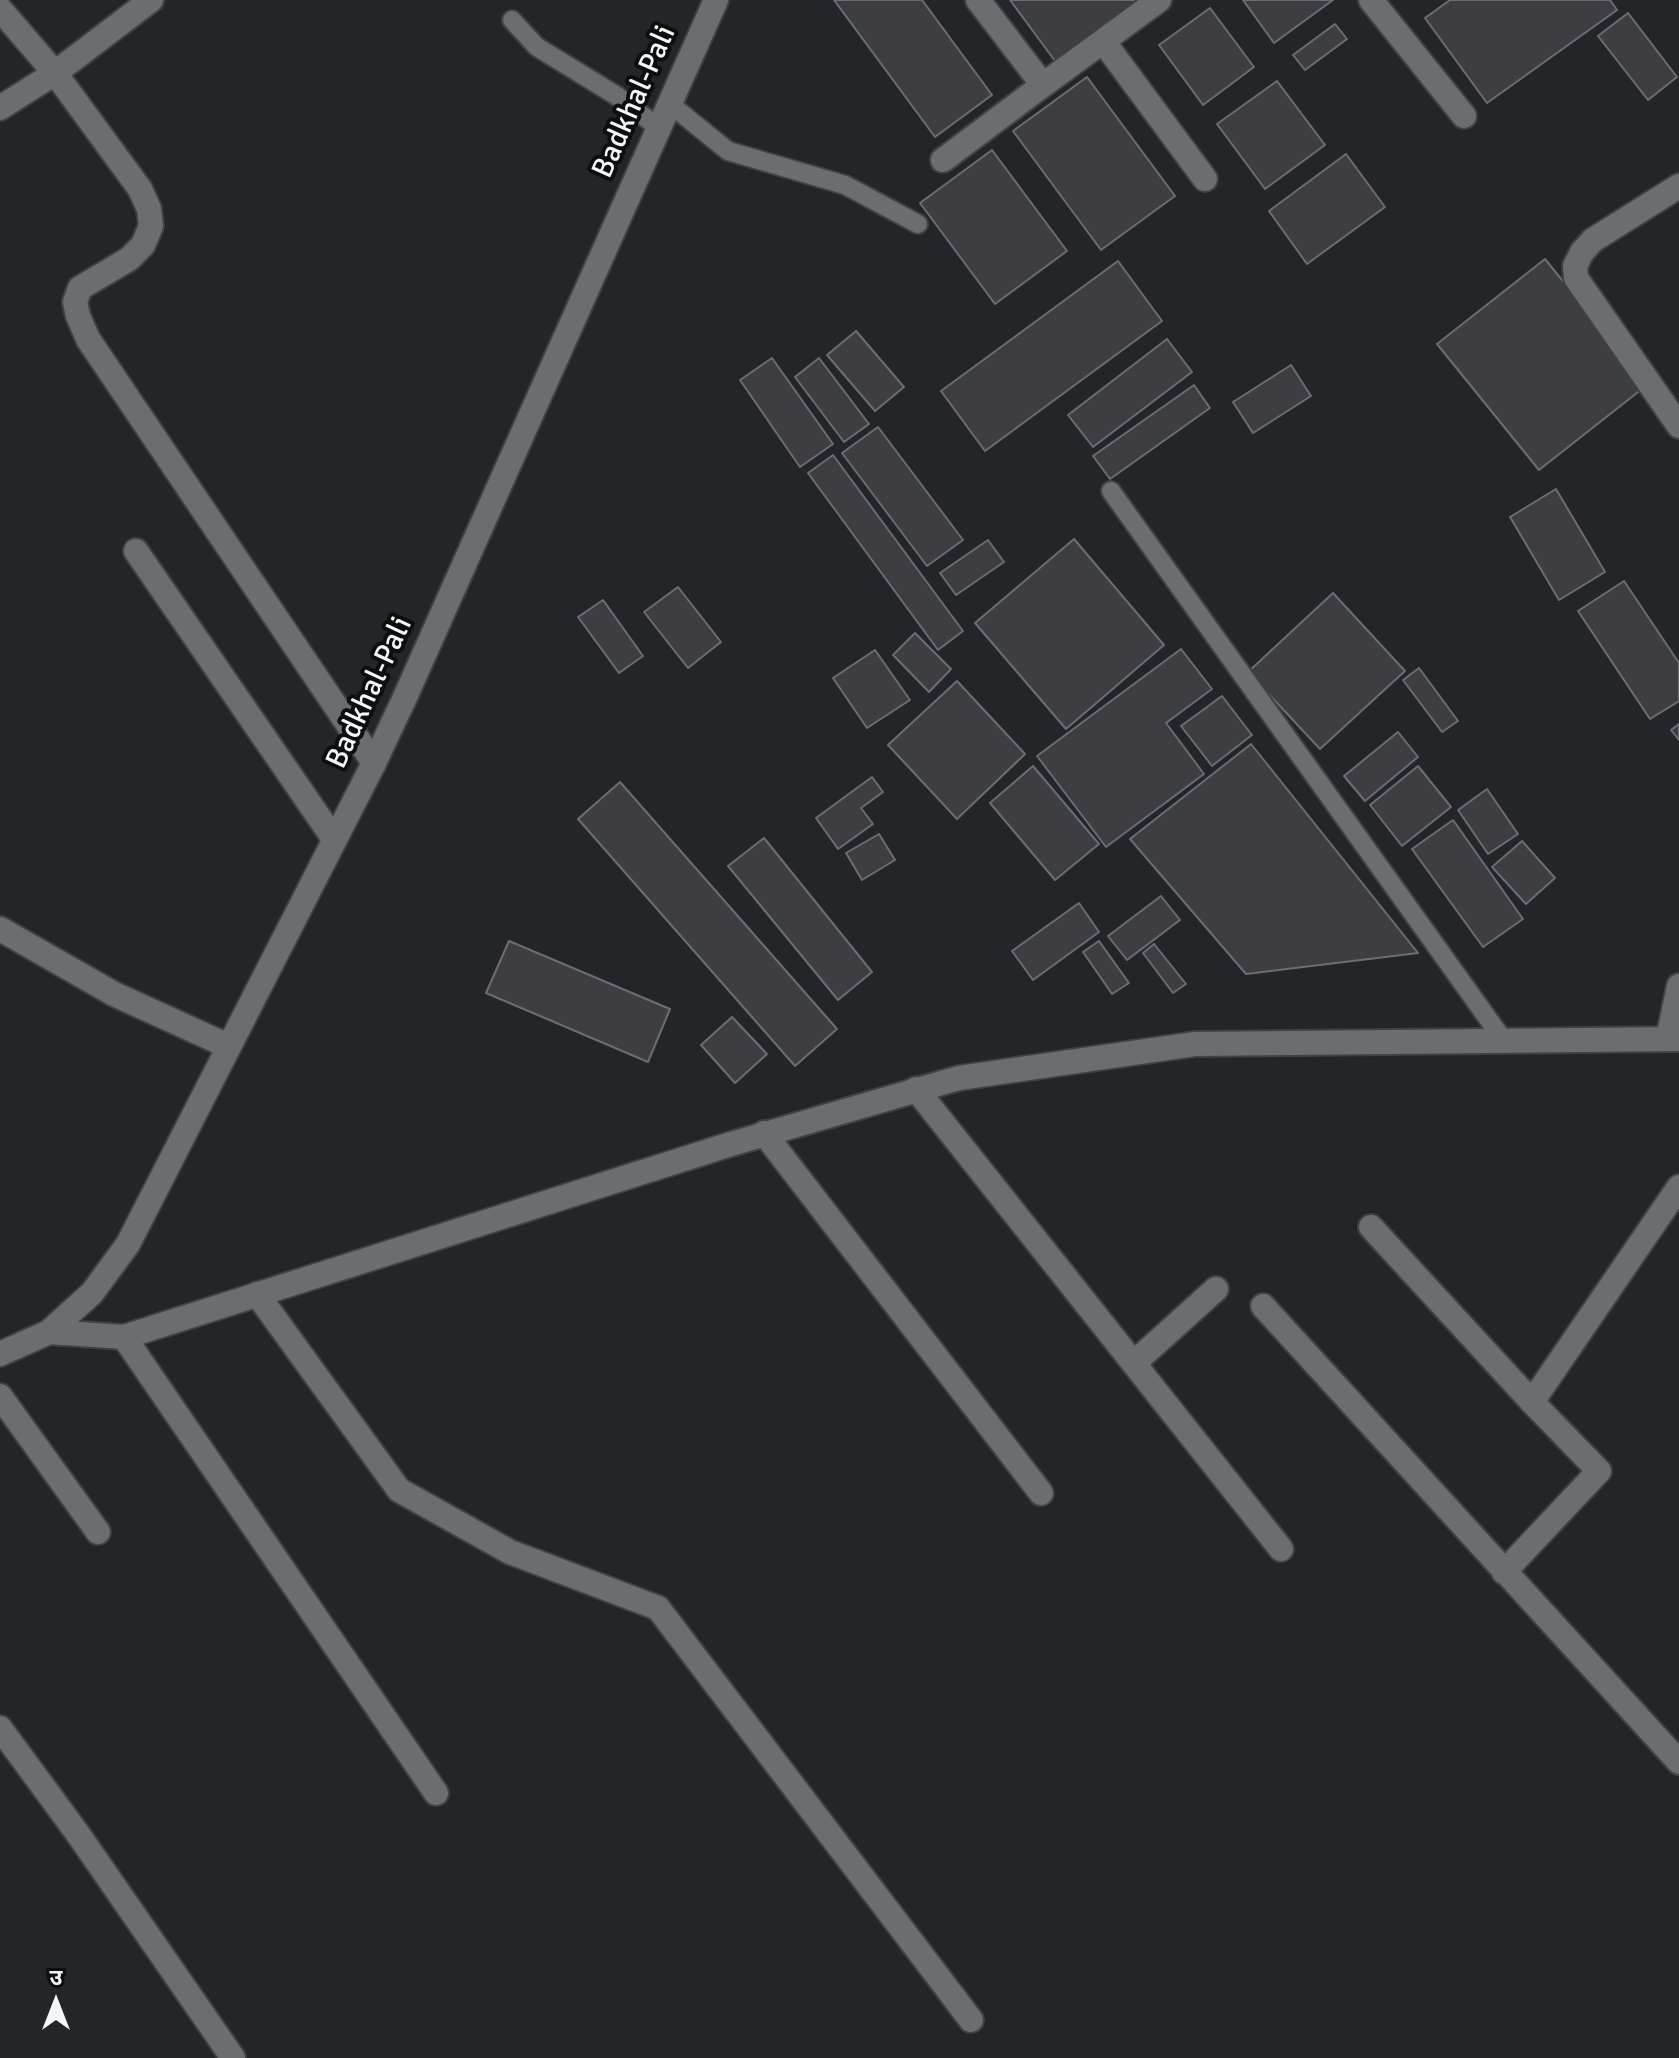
<!DOCTYPE html>
<meta charset="utf-8">
<style>
body{margin:0}
#map{position:relative;width:1679px;height:2058px;overflow:hidden;background:#242529;font-family:Signika,"Noto Sans Devanagari",sans-serif}
canvas{display:block}
.north{position:absolute;left:16px;top:1962px;width:80px;height:80px;-webkit-text-stroke:6px #0e0e10;paint-order:stroke;rotate:0deg;font-size:22px;font-weight:700;line-height:32px;text-align:center;color:#f4f5f7}
.north::after{content:'';display:block;margin:auto;width:28px;height:36px;background:#f4f5f7;clip-path:polygon(50% 0,100% 100%,50% 72%,0 100%)}
</style>
<div id="map">
<canvas width="1679" height="2058"></canvas>
<div class="north">उ</div>
</div>
<script>
const context = document.querySelector('canvas').getContext('2d');
context.lineJoin = 'round';
function paint(path, color) {
  context.fillStyle = color;
  context.fill(path, 'evenodd');
}
function toPath(rows) {
  const path = new Path2D();
  for (const r of rows) {
    path.moveTo(r[0], r[1]);
    for (let i = 2; i < r.length; i += 2) path.lineTo(r[i], r[i + 1]);
  }
  return path;
}
function trace(path, color, width, dash) {
  context.strokeStyle = color;
  context.lineWidth = width;
  context.lineCap = dash ? 'butt' : 'round';
  context.setLineDash(dash || []);
  context.stroke(path);
}
function drawText(font, color, halo, rows, align = 'center') {
  context.font = font + ' Signika,sans-serif';
  context.lineWidth = 8;
  context.setLineDash([]);
  context.textBaseline = 'middle';
  context.strokeStyle = halo;
  context.fillStyle = color;
  for (const [text, x, y, turn = 0] of rows) {
    context.save();
    context.translate(x, y);
    context.rotate((+turn || 0) * Math.PI / 180);
    context.textAlign = isNaN(turn) ? turn : align;
    if (halo) context.strokeText(text, 0, 0);
    context.fillText(text, 0, 0);
    context.restore();
  }
}
const building = toPath([
 [834,0,922,0,992,95,935,137,834,0],
 [1010,0,1139,0,1055,61,1010,0],
 [1243,0,1333,0,1274,43,1243,0],
 [1450,0,1610,0,1617,10,1487,103,1425,18,1450,0],
 [1210,8,1254,67,1203,105,1159,45,1210,8],
 [1628,13,1677,77,1648,100,1598,36,1628,13],
 [1335,24,1347,39,1305,70,1293,55,1335,24],
 [1087,77,1175,196,1101,250,1013,131,1087,77],
 [1277,81,1325,145,1265,189,1217,124,1277,81],
 [992,150,1067,251,995,304,920,203,992,150],
 [1346,154,1385,207,1307,264,1269,211,1346,154],
 [1545,259,1647,385,1539,470,1437,344,1545,259],
 [1118,261,1162,321,985,451,941,391,1118,261],
 [856,331,904,387,875,411,827,355,856,331],
 [1167,339,1192,372,1093,447,1068,415,1167,339],
 [772,358,833,444,800,467,740,380,772,358],
 [819,358,869,424,844,442,795,377,819,358],
 [1291,365,1311,396,1253,433,1233,402,1291,365],
 [1194,385,1210,408,1110,479,1093,456,1194,385],
 [878,427,963,540,927,566,842,453,878,427],
 [833,455,963,631,938,650,808,473,833,455],
 [1556,489,1605,572,1559,600,1510,517,1556,489],
 [1074,539,1164,645,1066,729,975,623,1074,539],
 [988,540,1004,562,956,595,940,573,988,540],
 [1624,581,1679,663,1679,701,1650,719,1578,611,1624,581],
 [678,587,721,642,688,668,644,612,678,587],
 [1333,593,1405,671,1320,749,1248,672,1333,593],
 [603,600,643,656,619,673,578,617,603,600],
 [915,633,951,669,929,692,893,655,915,633],
 [1181,649,1212,689,1166,723,1204,774,1106,847,1037,756,1181,649],
 [875,650,910,700,867,728,833,678,875,650],
 [1419,668,1458,721,1442,732,1403,680,1419,668],
 [957,681,1025,754,957,819,888,745,957,681],
 [1222,696,1252,735,1212,766,1181,726,1222,696],
 [1679,724,1679,740,1671,730,1679,724],
 [1398,732,1418,757,1365,801,1344,776,1398,732],
 [1251,744,1418,953,1246,974,1130,839,1251,744],
 [1033,766,1099,844,1055,880,990,803,1033,766],
 [1418,766,1451,807,1402,846,1370,805,1418,766],
 [872,777,883,792,861,808,873,824,838,849,816,818,872,777],
 [620,782,837,1029,795,1066,578,819,620,782],
 [1487,789,1518,834,1488,854,1458,810,1487,789],
 [1453,820,1523,919,1483,947,1412,849,1453,820],
 [879,834,895,860,862,880,846,853,879,834],
 [764,838,872,972,838,1000,728,866,764,838],
 [1522,841,1555,878,1526,904,1492,867,1522,841],
 [1161,896,1180,920,1127,960,1108,936,1161,896],
 [1079,903,1099,932,1033,980,1012,951,1079,903],
 [509,941,670,1009,648,1062,486,993,509,941],
 [1099,941,1129,983,1112,994,1083,952,1099,941],
 [1154,944,1186,984,1173,993,1143,953,1154,944],
 [732,1017,767,1054,735,1083,701,1045,732,1017]
]);
paint(building, '#3d3d42');
trace(building, '#6c6d72', 2);
const service = toPath([
 [512,20,537,47,617,96,659,128],
 [670,104,728,151,845,185,918,224],
 [1111,491,1504,1041]
]);
const minor = toPath([
 [978,0,1043,85,1159,0],
 [1371,0,1464,116],
 [0,9,55,73,140,189,149,209,151,226,143,245,129,259,80,288,75,302,78,316,88,339,374,763],
 [1103,41,1205,179],
 [0,108,55,73,151,0],
 [943,160,1043,85],
 [1679,186,1593,240,1582,252,1575,266,1576,278,1679,426],
 [136,551,334,839],
 [0,929,114,994,228,1046],
 [1668,1039,1679,986],
 [916,1089,1281,1549],
 [764,1133,1041,1493],
 [1371,1227,1532,1402,1599,1471,1504,1572],
 [257,1294,399,1490,510,1552,658,1608,971,2020],
 [1263,1306,1679,1762],
 [124,1337,436,1793],
 [1134,1363,1216,1289],
 [0,1396,98,1532],
 [1532,1402,1679,1187],
 [0,1728,78,1834,233,2058]
]);
const tertiary = toPath([
 [49,1332,124,1337,731,1144,959,1078,1195,1044,1679,1039],
 [0,1354,49,1332,92,1293,128,1244,374,763,406,695,716,0]
]);
trace(service, '#404144', 22);
trace(minor, '#404144', 28);
trace(tertiary, '#404144', 28);
trace(service, '#6c6d71', 18);
trace(minor, '#6c6d71', 24);
trace(tertiary, '#6c6d71', 24);
drawText('30px', '#f4f5f7', '#0e0e10', [
 ["Badkhal-Pali",635,102,-66],
 ["Badkhal-Pali",370,693,-65]
]);
</script>
